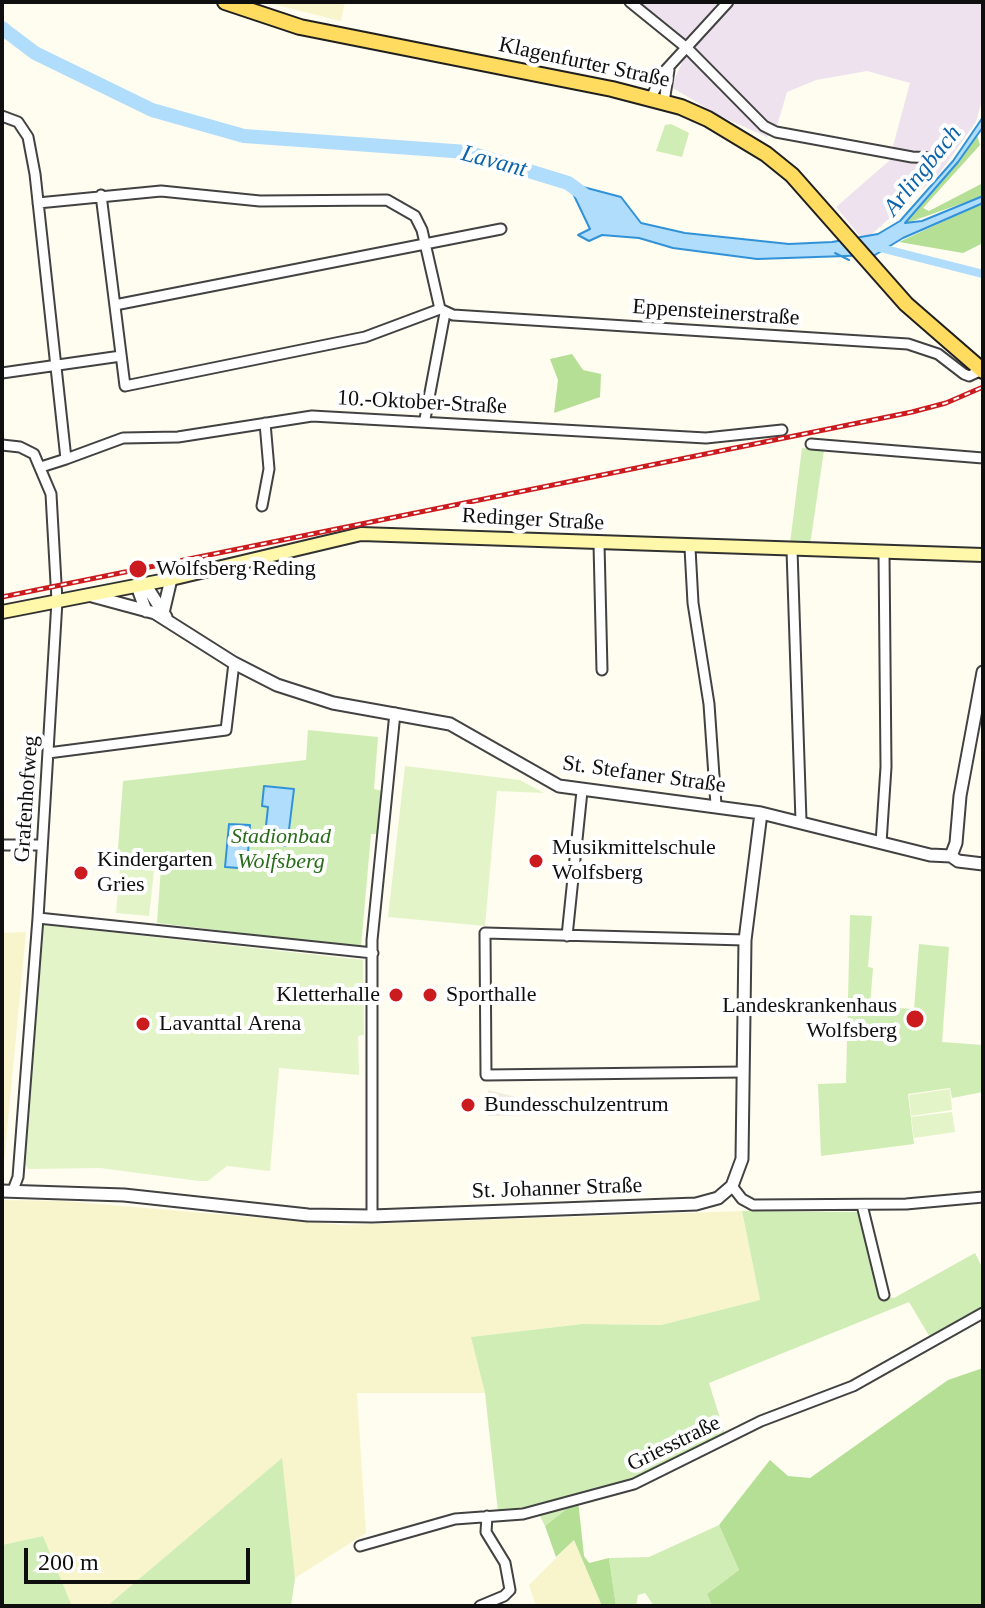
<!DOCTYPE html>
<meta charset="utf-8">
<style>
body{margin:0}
#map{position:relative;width:985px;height:1608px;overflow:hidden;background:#fffcf0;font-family:"Times New Roman",serif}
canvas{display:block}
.frame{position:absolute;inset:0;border:4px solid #0f0f0f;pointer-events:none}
.scale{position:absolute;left:24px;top:1548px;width:226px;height:36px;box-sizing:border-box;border:4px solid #0f0f0f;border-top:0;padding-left:10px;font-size:24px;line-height:28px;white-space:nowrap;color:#0f0f0f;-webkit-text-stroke:6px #fff;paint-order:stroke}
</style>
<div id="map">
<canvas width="985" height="1608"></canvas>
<div class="frame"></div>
<div class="scale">200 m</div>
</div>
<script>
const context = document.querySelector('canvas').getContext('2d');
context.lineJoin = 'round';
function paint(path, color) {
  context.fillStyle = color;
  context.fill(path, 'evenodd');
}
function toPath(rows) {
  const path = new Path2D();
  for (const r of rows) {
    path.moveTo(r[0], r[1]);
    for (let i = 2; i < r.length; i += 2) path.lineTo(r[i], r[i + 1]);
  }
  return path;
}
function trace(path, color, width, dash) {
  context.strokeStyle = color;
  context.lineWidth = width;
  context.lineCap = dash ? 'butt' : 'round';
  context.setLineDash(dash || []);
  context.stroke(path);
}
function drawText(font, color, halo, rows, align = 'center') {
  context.font = font + ' "Times New Roman",serif';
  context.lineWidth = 8;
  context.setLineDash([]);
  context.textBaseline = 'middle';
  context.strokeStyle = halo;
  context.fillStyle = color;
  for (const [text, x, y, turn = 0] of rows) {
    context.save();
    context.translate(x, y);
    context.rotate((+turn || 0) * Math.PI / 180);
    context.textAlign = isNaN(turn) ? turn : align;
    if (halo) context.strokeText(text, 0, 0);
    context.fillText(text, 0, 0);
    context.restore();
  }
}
paint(toPath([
 [630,2,983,2,983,97,976,122,938,175,864,241,836,207,889,161,910,83,867,71,816,80,787,92,776,129,767,137,720,116,671,87,688,49]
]), '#ede2ee');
paint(toPath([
 [264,2,345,2,341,21],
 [26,932,3,1173,2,1174,2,933],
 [2,1200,64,1201,344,1225,742,1211,760,1300,661,1325,582,1324,472,1337,485,1393,357,1393,366,1533,295,1578,281,1459,107,1606,72,1606,43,1536,2,1545],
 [574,1540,602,1606,536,1606,529,1585]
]), '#f8f5cd');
paint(toPath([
 [671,124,689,133,682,157,656,151,665,125],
 [802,448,824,450,810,545,790,543],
 [308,730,378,737,374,789,382,791,378,834,371,834,361,947,157,923,161,867,117,862,123,781,306,760],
 [850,915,872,916,868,967,873,968,870,1006,914,1009,919,944,949,947,942,1042,983,1045,983,1092,952,1098,950,1088,908,1094,914,1144,821,1156,818,1084,846,1083],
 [742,1211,859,1212,882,1296,894,1298,975,1253,983,1269,983,1306,931,1339,909,1302,709,1383,725,1434,611,1489,578,1500,545,1526,536,1508,498,1512,485,1393,471,1337,582,1324,661,1325,760,1300],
 [282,1458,295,1578,291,1606,107,1606],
 [719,1525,739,1570,707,1594,712,1606,654,1606,645,1593,638,1595,636,1606,616,1606,609,1558,649,1557],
 [43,1536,72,1606,2,1606,2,1545]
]), '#d1edb6');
paint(toPath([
 [977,135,980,145,923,208,929,211,983,183,983,196,904,224],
 [983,203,983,243,963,253,899,242],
 [572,354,583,370,601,374,600,397,554,413,558,380,550,359],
 [983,1368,983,1606,712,1606,707,1594,739,1570,719,1525,770,1460,788,1476,810,1478,948,1380],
 [578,1500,584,1556,589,1563,609,1558,616,1606,602,1606,574,1540,556,1557,545,1526]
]), '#b4df94');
paint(toPath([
 [405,766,520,780,544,793,497,791,485,926,388,917],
 [120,868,154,871,149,916,116,913],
 [44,925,363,960,364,1035,358,1036,359,1075,279,1068,270,1171,227,1166,208,1181,199,1181,100,1168,28,1169,24,1161],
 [950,1089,952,1110,911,1116,909,1095],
 [952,1112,955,1132,914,1138,911,1117]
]), '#e4f4c9');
paint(toPath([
 [488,1090,536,1102,536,1115,488,1116]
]), '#f1ecde');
const water = toPath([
 [983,117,983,127,958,162,905,223,922,221,983,196,983,203,903,238,875,255,757,259,673,248,639,238,602,235,589,241,578,235,590,229,568,183,621,197,641,223,685,233,789,244,832,242,878,234,900,221,953,161,983,117],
 [264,786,294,789,287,846,264,844,268,807,262,806,264,786],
 [229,824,250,825,248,853,253,854,252,869,225,867,229,824]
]);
paint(water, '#b0ddfb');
trace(water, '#3192d8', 2);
trace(toPath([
 [835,253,849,260]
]), '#3192d8', 2);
trace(toPath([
 [873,246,983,274]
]), '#b0ddfb', 8);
trace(toPath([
 [2,28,35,53,152,110,244,136,467,152,568,183,583,194]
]), '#b0ddfb', 14);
const minor = toPath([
 [630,2,688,49,764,126,776,132,912,157,936,158],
 [651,98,663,73,728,2],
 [664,102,669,70],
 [2,116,18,122,28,137,35,174,66,459,41,467],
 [101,195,125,386,365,337,440,309],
 [38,203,161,191,260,201,387,200,415,216,422,230,440,309],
 [115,305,501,229],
 [440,309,453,315,908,344,938,354,964,374,969,376,982,370],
 [2,373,121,356],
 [425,419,445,313],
 [811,444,983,458],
 [2,445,20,447,34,454,51,494,57,601,38,918,18,1177,13,1190],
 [66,459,123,438,178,437,312,416,706,438,782,430],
 [262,506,269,469,265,423],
 [599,544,602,670],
 [690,548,693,603,709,704,716,805],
 [792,550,801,821],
 [48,753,226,730,234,663],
 [881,843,886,767,884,553],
 [2,845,42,845],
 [38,918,373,953],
 [567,936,582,791],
 [743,1072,486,1075,485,933,745,940],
 [732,1186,742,1199,753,1205,906,1204,983,1197],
 [862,1205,884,1295],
 [372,1216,372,940,395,713],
 [360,1546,455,1519,523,1514,634,1484,761,1421,853,1386,983,1313],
 [480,1606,504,1596,510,1590,505,1563,486,1532,487,1516]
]);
const tertiary = toPath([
 [145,584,166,617],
 [137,586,146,611],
 [92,596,155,613,234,663,277,685,333,703,450,724,559,786,761,813,930,855,951,856],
 [163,613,171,579],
 [951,856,956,843,960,796,983,672],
 [951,856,958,861,983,864],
 [2,1191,124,1195,308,1215,372,1216,696,1204,718,1198,732,1186,742,1159,745,940,761,813]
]);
const secondary = toPath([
 [2,612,171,579,361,534,983,555]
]);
const primary = toPath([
 [225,2,300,27,612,89,681,107,708,119,766,154,792,175,906,304,983,371]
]);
trace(minor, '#424242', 13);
trace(tertiary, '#424242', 15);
trace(secondary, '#313131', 16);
trace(primary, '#202020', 18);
trace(minor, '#fff', 9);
trace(tertiary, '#fff', 11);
trace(secondary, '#fff8ab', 12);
trace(primary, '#ffdc60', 14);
const rail = toPath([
 [2,597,912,412,946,403,983,387]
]);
trace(rail, '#cb1b1f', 5);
trace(rail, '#fff', 2, [6]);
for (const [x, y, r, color] of [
 [138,569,10,"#cb1b1f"],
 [536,861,8,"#cb1b1f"],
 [81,873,8,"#cb1b1f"],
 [396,995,8,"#cb1b1f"],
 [430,995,8,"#cb1b1f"],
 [915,1019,10,"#cb1b1f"],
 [143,1024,8,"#cb1b1f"],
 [468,1105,8,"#cb1b1f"]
]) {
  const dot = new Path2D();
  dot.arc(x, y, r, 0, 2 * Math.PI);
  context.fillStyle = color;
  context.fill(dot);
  trace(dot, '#fff', 3);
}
drawText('22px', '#0f0f0f', '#fff', [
 ["Klagenfurter Straße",584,63,12],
 ["Eppensteinerstraße",716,313,4],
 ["10.-Oktober-Straße",422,403,3],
 ["Redinger Straße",533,520,3],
 ["St. Stefaner Straße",644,775,8],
 ["Grafenhofweg",27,799,-86],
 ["St. Johanner Straße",557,1189,-2],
 ["Griesstraße",674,1444,-26]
]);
drawText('22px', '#0f0f0f', '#fff', [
 ["Wolfsberg Reding",156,569],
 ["Musikmittelschule",552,848],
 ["Wolfsberg",552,873],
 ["Kindergarten",97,860],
 ["Gries",97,885],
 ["Kletterhalle",380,995,"right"],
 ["Sporthalle",446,995],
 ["Landeskrankenhaus",897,1006,"right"],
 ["Wolfsberg",897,1031,"right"],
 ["Lavanttal Arena",159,1024],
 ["Bundesschulzentrum",484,1105]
], 'left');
drawText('italic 22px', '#286c19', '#fff', [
 ["Stadionbad",281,837],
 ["Wolfsberg",281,862]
]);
drawText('italic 24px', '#0d63ab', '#fff', [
 ["Lavant",494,162,15],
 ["Arlingbach",923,171,-51]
]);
</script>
